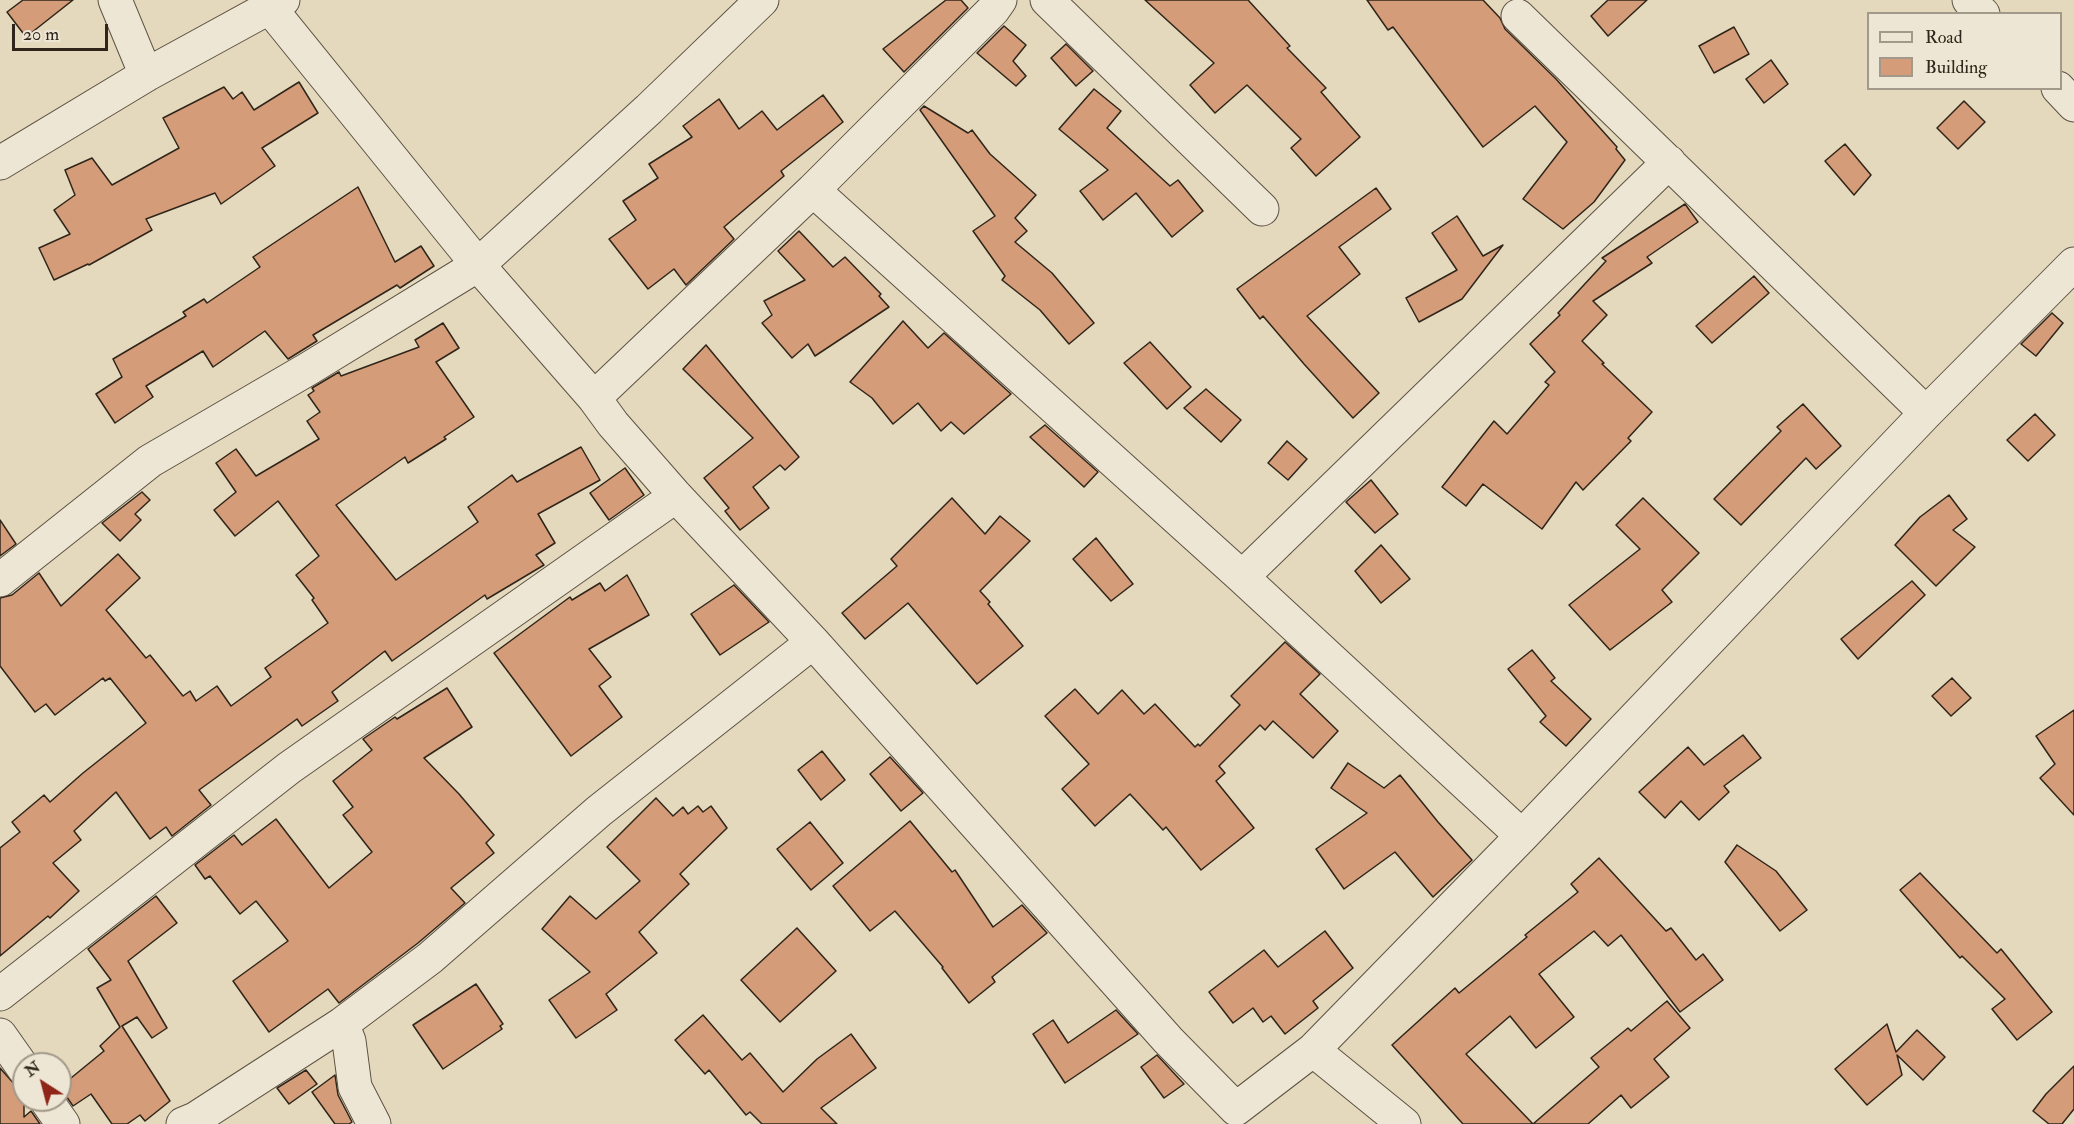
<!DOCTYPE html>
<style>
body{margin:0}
#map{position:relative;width:2074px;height:1124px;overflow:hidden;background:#e5d9bd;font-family:"IM FELL Double Pica",serif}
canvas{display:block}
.legend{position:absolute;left:1867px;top:12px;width:195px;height:78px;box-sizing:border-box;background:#eee6d4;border:2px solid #a2998a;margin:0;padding:8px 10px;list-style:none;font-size:18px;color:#2f251a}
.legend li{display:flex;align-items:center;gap:12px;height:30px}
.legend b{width:30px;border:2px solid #a2998a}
.north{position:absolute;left:12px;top:1052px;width:60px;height:60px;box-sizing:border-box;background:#eee6d4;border:2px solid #a2998a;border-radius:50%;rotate:324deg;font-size:16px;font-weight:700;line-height:24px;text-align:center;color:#2f251a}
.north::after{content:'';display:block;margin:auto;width:21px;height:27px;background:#8f2418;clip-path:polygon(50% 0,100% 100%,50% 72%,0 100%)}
.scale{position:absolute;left:12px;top:24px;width:96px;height:27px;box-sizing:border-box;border:3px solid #2f251a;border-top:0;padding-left:8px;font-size:18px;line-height:21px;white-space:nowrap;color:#2f251a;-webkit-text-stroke:4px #eee6d4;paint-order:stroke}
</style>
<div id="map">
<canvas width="2074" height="1124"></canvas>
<ul class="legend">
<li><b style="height:8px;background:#eee6d4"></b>Road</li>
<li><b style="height:16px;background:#d49c78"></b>Building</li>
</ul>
<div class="north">N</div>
<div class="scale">20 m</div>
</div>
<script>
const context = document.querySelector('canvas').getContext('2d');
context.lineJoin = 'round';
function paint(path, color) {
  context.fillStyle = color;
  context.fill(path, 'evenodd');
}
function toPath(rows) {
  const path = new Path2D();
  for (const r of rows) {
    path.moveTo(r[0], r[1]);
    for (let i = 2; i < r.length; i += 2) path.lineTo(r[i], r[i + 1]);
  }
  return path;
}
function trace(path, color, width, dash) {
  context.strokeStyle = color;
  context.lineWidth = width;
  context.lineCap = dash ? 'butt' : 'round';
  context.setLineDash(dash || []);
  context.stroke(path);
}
const building = toPath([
 [23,0,73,0,26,37,7,12,23,0],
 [946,0,961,0,968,8,904,72,883,49,946,0],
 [1145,0,1248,0,1290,46,1287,48,1326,88,1321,92,1360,137,1316,176,1291,148,1301,139,1247,85,1215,113,1190,85,1214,63,1145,0],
 [1367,0,1483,0,1500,18,1505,29,1556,79,1617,147,1616,149,1625,160,1594,202,1563,229,1523,199,1567,142,1535,106,1483,147,1393,27,1388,30,1367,0],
 [1608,0,1647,0,1608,36,1591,16,1608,0],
 [1004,26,1026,45,1013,61,1026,76,1016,86,977,53,1004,26],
 [1734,27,1749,54,1714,73,1699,46,1734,27],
 [1066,44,1093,71,1076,86,1051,58,1066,44],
 [1771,60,1788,84,1764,103,1746,79,1771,60],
 [299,82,318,113,262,148,275,166,221,204,215,193,146,219,152,230,89,265,88,264,54,280,39,248,70,234,54,210,75,195,65,170,92,158,112,185,179,148,163,118,224,87,233,99,242,92,254,110,299,82],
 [1094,89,1121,111,1107,128,1170,186,1178,180,1203,211,1172,237,1136,193,1103,220,1080,191,1108,170,1059,129,1094,89],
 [823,95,843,122,781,171,784,176,724,227,734,239,686,285,674,269,648,289,609,239,636,220,623,201,658,178,649,164,692,137,683,126,719,99,739,129,762,111,777,130,823,95],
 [1964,101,1985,122,1958,149,1937,128,1964,101],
 [924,106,968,133,972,130,990,154,1036,195,1015,218,1027,231,1015,242,1052,273,1094,323,1069,344,1040,310,1002,280,1005,276,973,231,995,216,920,110,924,106],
 [1845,144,1871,175,1854,195,1825,161,1845,144],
 [358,187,395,262,421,246,434,266,400,288,397,285,313,335,317,341,288,359,265,331,213,367,203,351,146,386,153,397,115,423,96,394,122,377,113,359,186,316,183,312,204,299,207,303,260,267,253,257,358,187],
 [1376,188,1391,209,1339,247,1360,274,1307,316,1379,393,1353,418,1304,364,1263,316,1260,319,1237,289,1376,188],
 [1685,204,1698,222,1647,257,1652,263,1593,301,1607,315,1582,341,1604,363,1602,364,1652,412,1628,438,1631,441,1583,490,1576,482,1542,529,1483,484,1466,506,1442,487,1494,421,1507,434,1549,385,1545,382,1555,372,1530,344,1560,315,1558,313,1606,261,1602,258,1685,204],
 [1457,216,1483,256,1503,245,1462,299,1419,322,1406,298,1457,270,1432,233,1457,216],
 [799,231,833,267,845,257,881,294,879,296,889,307,815,356,808,344,792,358,762,323,772,315,764,301,805,280,778,251,799,231],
 [1754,276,1769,293,1712,343,1696,326,1754,276],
 [2052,313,2063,323,2036,356,2021,344,2052,313],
 [903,321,928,348,944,333,1011,394,964,434,951,422,941,431,918,403,893,424,872,398,850,382,903,321],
 [443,323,459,348,436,362,474,417,444,437,446,439,408,463,405,457,336,505,396,580,478,522,468,507,512,475,517,482,581,447,600,480,538,514,555,543,536,555,544,565,487,599,485,595,392,661,385,651,332,692,338,701,302,726,297,719,199,790,211,805,172,836,166,827,150,839,116,792,74,831,81,840,53,863,79,891,50,918,48,916,0,956,0,848,20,832,12,822,44,795,50,802,83,773,146,723,110,678,105,681,103,678,55,715,46,704,35,712,0,666,0,598,12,595,39,573,61,606,118,554,140,578,106,610,146,658,150,655,183,696,190,691,196,701,217,686,231,706,271,677,265,668,328,623,312,600,314,598,296,575,319,556,278,501,235,536,214,510,236,492,216,463,236,449,256,476,319,439,307,421,320,412,308,395,314,391,312,388,339,372,341,376,419,347,415,340,443,323],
 [1150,342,1191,387,1167,409,1124,363,1150,342],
 [706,345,799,457,785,470,780,465,753,487,769,508,740,530,725,511,729,508,704,478,753,438,683,369,706,345],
 [1206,389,1241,420,1221,442,1184,408,1206,389],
 [1803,404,1841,446,1816,469,1806,458,1741,525,1714,499,1781,431,1777,427,1803,404],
 [2035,414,2055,435,2028,461,2007,440,2035,414],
 [1045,425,1098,472,1084,487,1030,437,1045,425],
 [1287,441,1307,459,1288,480,1268,463,1287,441],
 [625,468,644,495,609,520,590,493,625,468],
 [1371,480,1398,514,1375,533,1346,502,1371,480],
 [142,492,150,500,135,514,141,520,120,541,102,523,142,492],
 [1949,495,1967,519,1953,530,1975,547,1936,586,1895,545,1920,517,1949,495],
 [952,498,985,534,1000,516,1030,541,980,591,990,602,988,604,1023,646,977,684,908,603,865,639,842,613,897,566,891,559,952,498],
 [1643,498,1699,553,1662,590,1672,602,1610,650,1569,605,1640,549,1616,525,1643,498],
 [0,520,16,544,0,556,0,520],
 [1096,538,1133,584,1111,601,1073,559,1096,538],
 [1381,545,1410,579,1381,603,1355,571,1381,545],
 [627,575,649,615,589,649,611,677,599,686,622,717,571,756,494,653,570,597,572,600,600,583,605,591,627,575],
 [1912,581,1925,595,1858,659,1841,639,1912,581],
 [734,585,769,622,720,655,691,614,734,585],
 [1285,642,1320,674,1300,694,1338,731,1313,758,1273,721,1265,730,1260,725,1219,766,1225,773,1216,781,1254,828,1201,870,1166,827,1163,830,1130,794,1095,826,1062,789,1089,764,1045,716,1075,689,1098,714,1122,690,1144,714,1155,704,1195,747,1198,744,1200,746,1240,705,1231,696,1285,642],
 [1532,650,1555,678,1551,681,1591,719,1566,746,1540,722,1546,716,1508,669,1532,650],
 [1952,678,1971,698,1951,716,1932,696,1952,678],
 [447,688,472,727,424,758,459,794,494,835,486,843,494,853,451,888,465,903,418,943,339,1003,328,989,269,1032,233,981,288,941,256,901,240,914,210,876,205,879,195,865,234,835,242,845,276,819,329,888,372,852,343,815,353,807,333,781,372,750,363,739,395,717,397,719,447,688],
 [2074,710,2074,815,2040,778,2055,764,2036,736,2074,710],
 [1743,735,1761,758,1724,786,1729,792,1699,820,1681,801,1665,818,1639,792,1688,747,1704,765,1743,735],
 [822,751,845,780,821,800,798,770,822,751],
 [890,757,923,793,901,811,870,774,890,757],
 [1348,763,1384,788,1400,775,1438,822,1472,860,1433,897,1395,852,1344,889,1316,849,1367,813,1331,788,1348,763],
 [656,798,673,816,683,807,688,814,698,806,703,812,711,806,727,828,680,874,689,884,639,932,657,953,606,994,617,1010,576,1038,549,1000,590,972,542,929,570,896,596,919,640,881,607,847,656,798],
 [910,821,952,872,955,870,993,927,1022,905,1047,933,992,977,995,982,969,1003,942,968,943,967,895,911,870,931,833,886,910,821],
 [810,822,843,863,811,890,777,849,810,822],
 [1737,845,1776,871,1807,910,1780,931,1725,862,1737,845],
 [1599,858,1666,931,1671,928,1696,960,1703,954,1723,980,1680,1012,1621,935,1608,946,1594,931,1539,974,1574,1017,1536,1048,1510,1016,1466,1054,1533,1124,1463,1124,1392,1045,1455,988,1459,993,1527,937,1525,935,1578,892,1571,884,1599,858],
 [1920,873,1997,953,2001,949,2052,1012,2017,1040,1992,1009,2005,999,1962,956,1960,958,1900,890,1920,873],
 [156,896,177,923,128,961,167,1028,152,1038,137,1017,122,1026,170,1101,145,1121,140,1115,127,1124,112,1124,91,1094,73,1106,60,1087,104,1051,100,1046,120,1027,97,988,111,980,88,949,156,896],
 [797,928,836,971,780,1022,741,980,797,928],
 [1325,931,1353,968,1313,1001,1318,1008,1285,1034,1271,1016,1263,1022,1253,1008,1233,1023,1209,992,1264,950,1278,967,1325,931],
 [476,984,503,1024,500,1026,502,1029,443,1069,413,1025,476,984],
 [1667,1001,1690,1028,1654,1059,1669,1077,1631,1108,1621,1095,1588,1124,1533,1124,1599,1067,1591,1058,1628,1028,1631,1031,1667,1001],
 [1116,1010,1138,1034,1065,1083,1033,1034,1053,1020,1068,1043,1116,1010],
 [703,1015,742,1060,750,1053,783,1092,817,1059,851,1034,876,1068,821,1108,837,1124,762,1124,750,1112,746,1115,709,1070,705,1074,675,1040,703,1015],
 [1887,1024,1896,1052,1917,1030,1945,1057,1923,1080,1897,1055,1902,1075,1867,1105,1835,1069,1887,1024],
 [1157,1055,1184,1084,1164,1098,1141,1067,1157,1055],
 [2074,1066,2074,1109,2062,1124,2049,1124,2033,1111,2046,1094,2074,1066],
 [0,1068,16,1086,24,1087,24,1117,31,1111,40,1124,0,1124,0,1068],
 [306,1070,317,1084,289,1104,277,1088,306,1070],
 [335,1075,338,1095,352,1122,349,1124,335,1124,312,1092,335,1075]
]);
paint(building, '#d49c78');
trace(building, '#2f251a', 1.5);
const minor = toPath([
 [115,0,146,75],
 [1047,0,1262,209],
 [1969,0,1983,14],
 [270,8,478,265,594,398,613,424,676,496,813,642,1168,1040,1236,1109,1313,1050,1522,836,1926,413,2074,264],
 [1518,16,1926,413],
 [2058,88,2074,105],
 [0,163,146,75,283,0],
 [813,190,1242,577,1522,836],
 [594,398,813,190,993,10,1000,0],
 [1242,577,1669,162],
 [0,580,150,461,308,369,478,265,649,109,762,0],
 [0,994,289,768,676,496],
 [342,1024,349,1041,355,1087,374,1124],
 [0,1035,24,1069],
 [1313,1050,1404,1124],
 [46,1100,63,1124],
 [183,1124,195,1119,342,1024,430,958,599,811,813,642]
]);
trace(minor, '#5c5243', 35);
trace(minor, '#eee6d4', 33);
</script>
